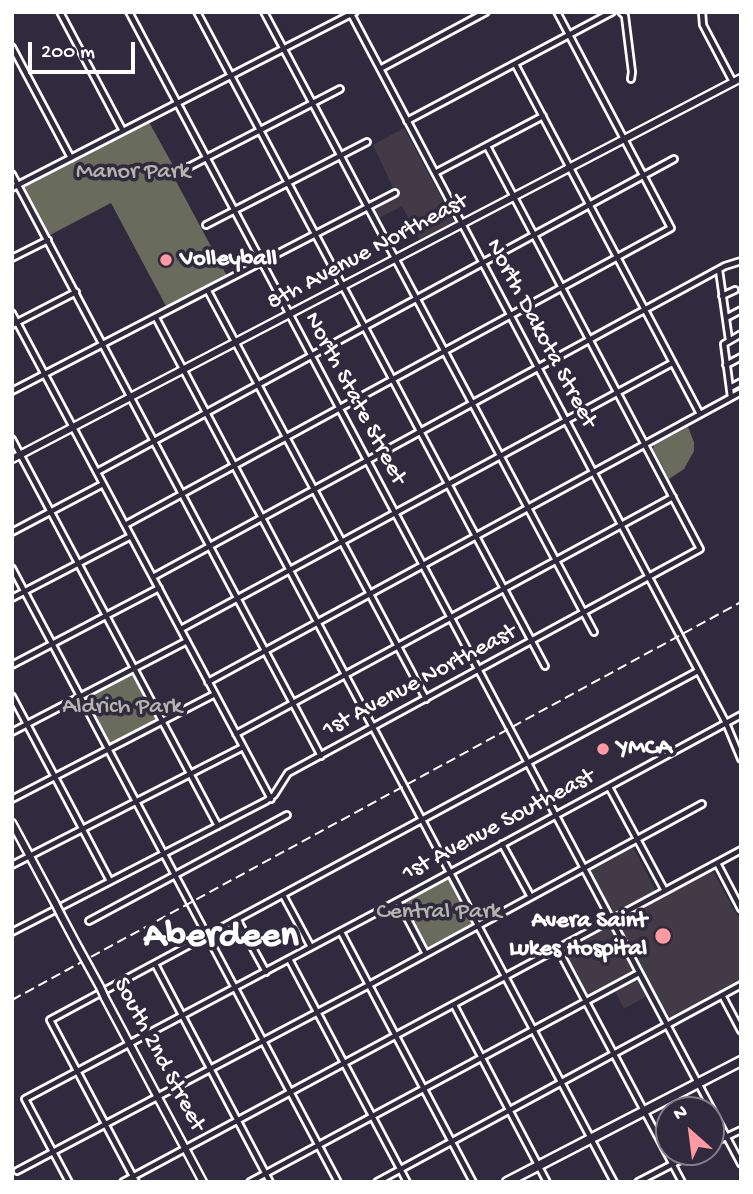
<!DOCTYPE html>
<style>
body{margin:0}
#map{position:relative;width:753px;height:1194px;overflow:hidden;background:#2f2a3d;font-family:"Gochi Hand",sans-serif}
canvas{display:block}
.frame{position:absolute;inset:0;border:14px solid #fff;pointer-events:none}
.north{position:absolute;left:655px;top:1096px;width:70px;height:70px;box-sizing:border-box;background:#2f2a3d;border:2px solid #827f8b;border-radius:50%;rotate:332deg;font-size:19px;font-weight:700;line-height:28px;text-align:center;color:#fff}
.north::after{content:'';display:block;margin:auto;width:24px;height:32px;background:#ff9aa2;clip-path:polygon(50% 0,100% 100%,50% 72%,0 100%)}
.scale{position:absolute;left:28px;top:42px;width:107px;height:32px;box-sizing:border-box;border:4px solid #fff;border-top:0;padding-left:9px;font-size:21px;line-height:24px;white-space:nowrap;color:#fff;-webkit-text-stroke:5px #2f2a3d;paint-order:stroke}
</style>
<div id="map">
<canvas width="753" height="1194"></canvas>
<div class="frame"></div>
<div class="north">N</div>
<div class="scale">200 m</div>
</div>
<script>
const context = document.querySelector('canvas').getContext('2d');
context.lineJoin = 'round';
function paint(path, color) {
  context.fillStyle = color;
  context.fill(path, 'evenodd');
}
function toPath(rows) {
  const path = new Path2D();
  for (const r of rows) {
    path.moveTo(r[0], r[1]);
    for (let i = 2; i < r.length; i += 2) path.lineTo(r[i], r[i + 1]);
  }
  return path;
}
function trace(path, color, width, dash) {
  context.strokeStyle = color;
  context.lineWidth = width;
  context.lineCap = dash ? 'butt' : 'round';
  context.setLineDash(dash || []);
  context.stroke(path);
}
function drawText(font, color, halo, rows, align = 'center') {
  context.font = font + ' "Gochi Hand",sans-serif';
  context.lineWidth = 7;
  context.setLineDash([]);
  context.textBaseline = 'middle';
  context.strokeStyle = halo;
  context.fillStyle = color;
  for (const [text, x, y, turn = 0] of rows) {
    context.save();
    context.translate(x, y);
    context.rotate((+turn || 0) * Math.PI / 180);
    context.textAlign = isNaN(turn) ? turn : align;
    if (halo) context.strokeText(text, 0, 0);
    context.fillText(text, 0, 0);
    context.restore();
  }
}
paint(toPath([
 [404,128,455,223,420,241,402,206,379,218,374,209,397,196,373,145],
 [633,847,659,897,712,870,741,922,741,981,667,1021,652,993,624,1009,611,983,586,996,560,950,611,922,587,871]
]), '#423a46');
paint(toPath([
 [149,122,175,169,171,172,227,276,167,308,111,203,50,235,24,186],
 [688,427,694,442,694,451,684,469,669,479,653,449,654,445],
 [133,671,159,720,111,745,86,697],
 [449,879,473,923,428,947,404,903]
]), '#696b5d');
const minor = toPath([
 [60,12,123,131],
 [129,12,741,1164],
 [197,12,545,666],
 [264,12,594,632],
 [350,12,726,723,741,759],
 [621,12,625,16,632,72,631,79],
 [702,12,703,25,733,82],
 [12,47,71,158],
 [515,64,700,414],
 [380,69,486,12],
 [407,121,612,12],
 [179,172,340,89],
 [435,173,543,116],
 [12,174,321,756],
 [12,188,355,12],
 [206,225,367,142],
 [12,258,48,240],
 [719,270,729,340],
 [208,291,426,699],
 [722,296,735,290],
 [12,313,271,799],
 [156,318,614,1182],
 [726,318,741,310],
 [12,325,76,292],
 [726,365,741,357],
 [730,388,741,382],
 [12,391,395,193],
 [731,397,724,344,741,334],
 [12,439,218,826],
 [97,472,674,159],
 [125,525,671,228,557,12],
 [12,532,103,484],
 [12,568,338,1182],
 [153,577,725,266,741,261],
 [12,598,131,536],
 [181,629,672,363],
 [12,665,159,588],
 [208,682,741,392],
 [12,696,110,881],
 [12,732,187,641],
 [236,734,673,497],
 [609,787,665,891],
 [12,799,215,694],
 [502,844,531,897],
 [717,863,741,909],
 [12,865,243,747],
 [283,895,311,947],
 [398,901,426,954],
 [237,919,266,972],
 [89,921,287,815],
 [12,932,266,801,274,795,288,773,700,549,487,146],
 [341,932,473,1182],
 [558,949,682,1182],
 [289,959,407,1182],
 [155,964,270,1182],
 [722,995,741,1031],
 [454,1005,547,1182],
 [711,1144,741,1130],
 [17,1171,369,985,702,804],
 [69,1182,25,1099,398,901,741,715],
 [123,1182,741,850],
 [136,1182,50,1020,698,671],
 [250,1182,639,973],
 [377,1182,741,985],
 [638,1182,696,1152]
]);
const major = toPath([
 [12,459,741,78],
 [12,823,55,903],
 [61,915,78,947],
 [89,967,100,987],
 [105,998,203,1182]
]);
const highway = toPath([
 [507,1182,741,1061]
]);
trace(minor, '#fff', 10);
trace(major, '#fff', 11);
trace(highway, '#fff', 13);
trace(minor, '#2f2a3d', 4.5);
trace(major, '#2f2a3d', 6);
trace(highway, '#2f2a3d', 8);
trace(toPath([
 [12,1000,741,602],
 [12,1180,13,1182]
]), '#fff', 2, [10, 5]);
const majorBridge = toPath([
 [55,903,61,915],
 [78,947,89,967],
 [100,987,105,998]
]);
trace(majorBridge, '#fff', 11, []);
trace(majorBridge, '#2f2a3d', 6);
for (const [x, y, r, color] of [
 [166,260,7,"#ff9aa2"],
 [603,749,7,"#ff9aa2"],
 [663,936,9,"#ff9aa2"]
]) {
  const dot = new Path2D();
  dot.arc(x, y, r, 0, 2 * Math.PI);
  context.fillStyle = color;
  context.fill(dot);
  trace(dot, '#2f2a3d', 2.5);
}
drawText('24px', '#b4b5ae', '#2f2a3d', [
 ["Manor Park",133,173],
 ["Aldrich Park",122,708],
 ["Central Park",439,913]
]);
drawText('24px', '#fff', '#2f2a3d', [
 ["8th Avenue Northeast",368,253,-28],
 ["North Dakota Street",540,334,62],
 ["North State Street",354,399,62],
 ["1st Avenue Northeast",420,682,-28],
 ["1st Avenue Southeast",499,826,-28],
 ["South 2nd Street",158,1055,62]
]);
drawText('bold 24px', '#fff', '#2f2a3d', [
 ["Volleyball",180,260],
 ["YMCA",617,749],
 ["Avera Saint",647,922,"right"],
 ["Lukes Hospital",647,950,"right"]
], 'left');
drawText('bold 38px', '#fff', '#2f2a3d', [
 ["Aberdeen",221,938]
]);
</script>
